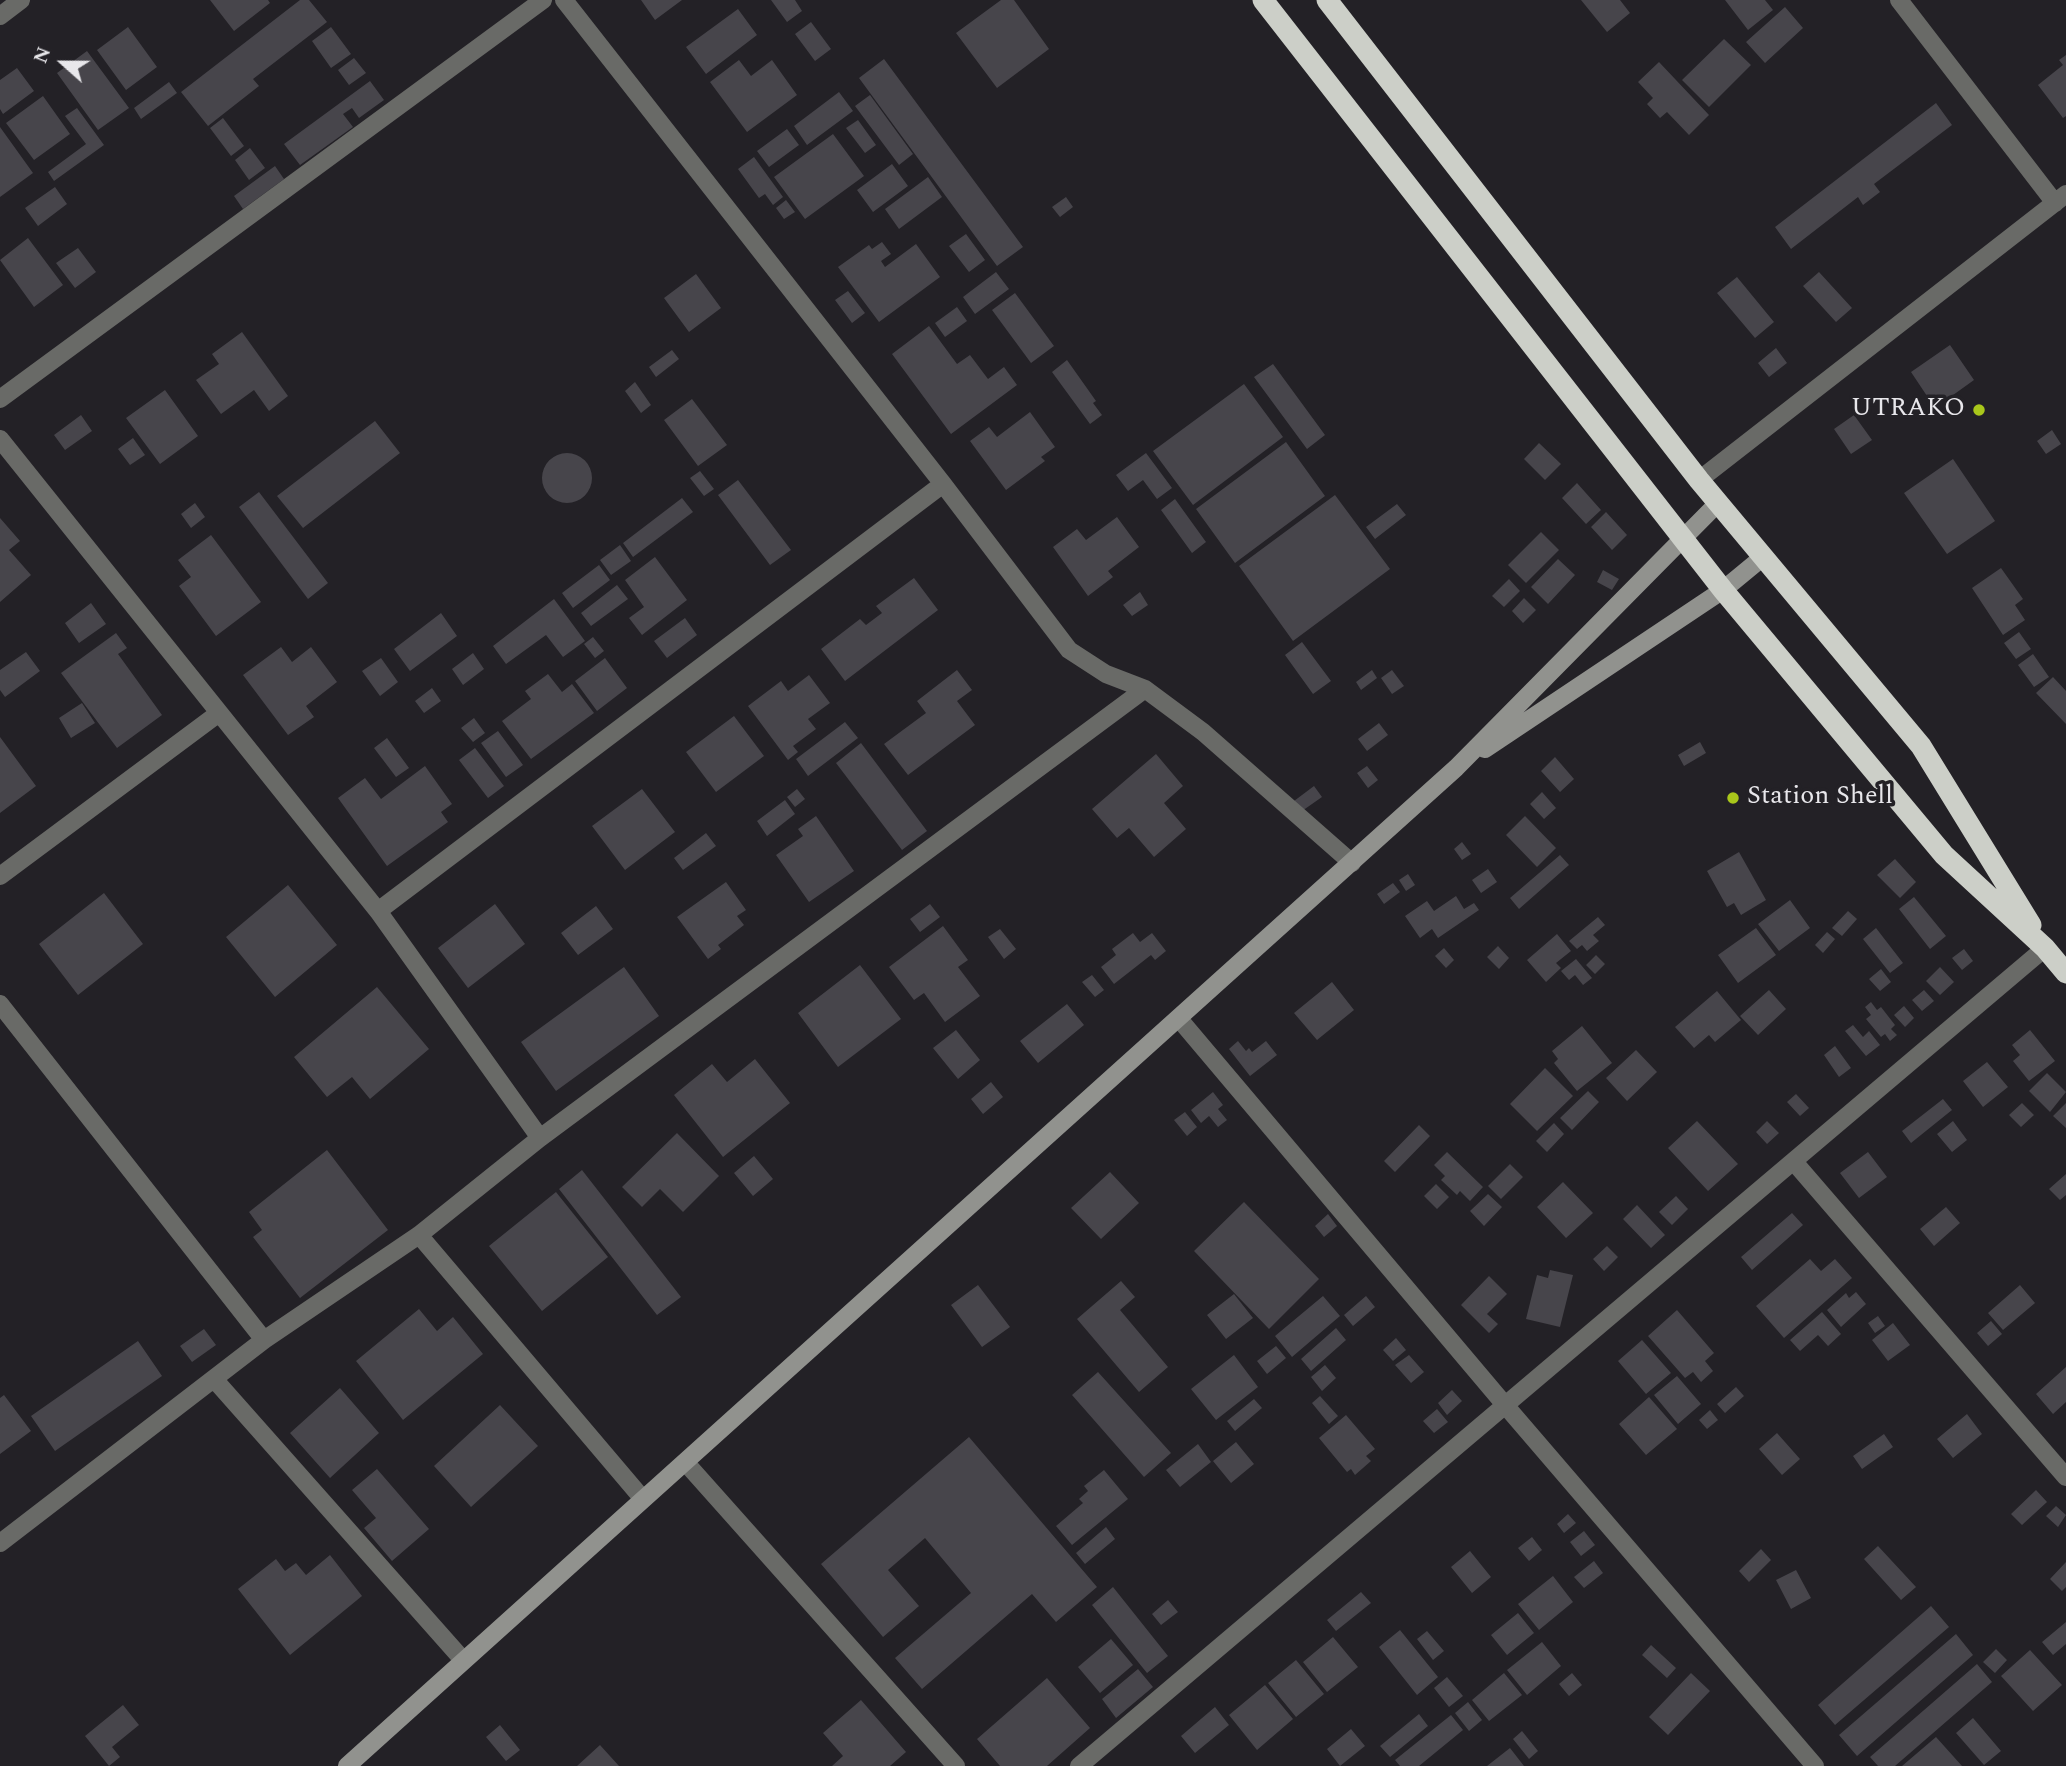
<!DOCTYPE html>
<style>
body{margin:0}
#map{position:relative;width:2066px;height:1766px;overflow:hidden;background:#232126;font-family:Spectral,serif}
canvas{display:block}
.north{position:absolute;left:28px;top:28px;width:70px;height:70px;-webkit-text-stroke:5px #232126;paint-order:stroke;rotate:291deg;font-size:19px;font-weight:700;line-height:28px;text-align:center;color:#e8e7eb}
.north::after{content:'';display:block;margin:auto;width:24px;height:32px;background:#e8e7eb;clip-path:polygon(50% 0,100% 100%,50% 72%,0 100%)}
</style>
<div id="map">
<canvas width="2066" height="1766"></canvas>
<div class="north">N</div>
</div>
<script>
const context = document.querySelector('canvas').getContext('2d');
context.lineJoin = 'round';
function paint(path, color) {
  context.fillStyle = color;
  context.fill(path, 'evenodd');
}
function toPath(rows) {
  const path = new Path2D();
  for (const r of rows) {
    if (r.length === 3) {
      path.moveTo(r[0] + r[2], r[1]);
      path.arc(r[0], r[1], r[2], 0, 2 * Math.PI);
      continue;
    }
    path.moveTo(r[0], r[1]);
    for (let i = 2; i < r.length; i += 2) path.lineTo(r[i], r[i + 1]);
  }
  return path;
}
function trace(path, color, width, dash) {
  context.strokeStyle = color;
  context.lineWidth = width;
  context.lineCap = dash ? 'butt' : 'round';
  context.setLineDash(dash || []);
  context.stroke(path);
}
function drawText(font, color, halo, rows, align = 'center') {
  context.font = font + ' Spectral,serif';
  context.lineWidth = 7;
  context.setLineDash([]);
  context.textBaseline = 'middle';
  context.strokeStyle = halo;
  context.fillStyle = color;
  for (const [text, x, y, turn = 0] of rows) {
    context.save();
    context.translate(x, y);
    context.rotate((+turn || 0) * Math.PI / 180);
    context.textAlign = isNaN(turn) ? turn : align;
    if (halo) context.strokeText(text, 0, 0);
    context.fillText(text, 0, 0);
    context.restore();
  }
}
paint(toPath([
 [210,0,268,0,270,3,234,31],
 [300,0,309,0,327,22,253,79,259,86,208,126,181,92],
 [641,0,682,0,655,20],
 [771,0,795,0,802,11,787,22],
 [1001,0,1014,0,1049,49,997,88,956,33],
 [1581,0,1620,0,1630,13,1607,32],
 [1725,0,1765,0,1773,10,1748,30],
 [1785,7,1803,28,1765,63,1746,42],
 [738,9,757,35,706,74,686,47],
 [811,22,831,49,815,61,795,34],
 [128,27,157,67,126,90,97,50],
 [331,27,351,54,331,68,312,41],
 [1724,39,1751,65,1709,107,1682,80],
 [87,51,129,108,98,130,57,73],
 [2066,55,2066,116,2063,118,2038,85,2063,65,2059,60],
 [354,58,366,73,349,85,338,70],
 [884,59,1023,247,997,266,859,78],
 [739,60,751,76,772,60,797,95,747,132,710,82],
 [1659,62,1709,115,1689,135,1667,112,1660,118,1647,104,1653,98,1638,82],
 [17,68,34,91,3,114,0,109,0,80],
 [370,81,384,100,359,118,352,108,343,114,353,127,300,165,284,144],
 [169,82,177,93,141,119,134,108],
 [839,92,853,111,807,145,794,126],
 [870,95,913,154,899,165,855,106],
 [43,96,70,134,34,160,6,123],
 [1936,103,1952,125,1874,184,1880,192,1863,205,1858,197,1791,249,1775,227],
 [77,108,104,145,54,181,48,172,86,144,65,116],
 [223,118,244,146,231,156,210,128],
 [858,120,876,145,865,153,846,128],
 [0,127,33,173,0,197],
 [787,129,799,145,769,167,757,151],
 [833,134,864,176,805,219,774,177],
 [250,148,265,168,249,180,235,160],
 [754,157,783,197,773,205,765,194,759,198,738,169],
 [892,164,908,186,873,212,857,190],
 [275,166,284,179,243,209,234,196],
 [928,177,942,197,899,229,885,209],
 [55,187,67,204,38,226,25,208],
 [1066,197,1073,207,1060,217,1052,207],
 [786,200,795,212,784,219,776,208],
 [966,234,985,260,969,272,949,246],
 [28,238,63,285,34,307,0,260],
 [882,242,891,254,881,261,885,267,916,244,940,277,879,322,838,267,869,245,872,249],
 [78,248,96,272,75,288,56,263],
 [996,272,1009,289,975,314,963,297],
 [1819,272,1852,308,1836,322,1803,286],
 [696,274,721,308,689,332,664,298],
 [1737,277,1774,322,1755,338,1717,293],
 [848,291,865,313,852,323,835,300],
 [1015,293,1054,346,1031,363,992,310],
 [957,307,967,321,945,337,935,323],
 [929,326,957,364,970,355,988,379,1004,367,1017,385,951,434,892,354],
 [242,332,288,396,269,411,254,390,221,414,196,380,219,364,212,354],
 [1950,345,1974,380,1935,408,1911,372],
 [1776,348,1787,363,1769,377,1758,363],
 [672,350,679,359,656,377,649,367],
 [1067,360,1096,401,1093,403,1102,415,1090,424,1052,372],
 [1273,364,1325,435,1307,449,1254,377],
 [635,382,651,405,641,413,625,391],
 [1244,384,1283,437,1193,505,1153,451],
 [165,390,198,436,160,464,126,418],
 [692,399,727,445,698,466,664,420],
 [1030,412,1055,447,1041,457,1045,461,1006,490,970,441,989,427,997,437],
 [81,415,92,431,65,450,54,435],
 [1854,415,1872,440,1851,454,1834,429],
 [375,421,400,453,303,528,277,496],
 [2052,430,2061,444,2046,454,2037,441],
 [133,438,145,455,130,465,118,449],
 [1286,442,1325,496,1235,563,1196,509],
 [1539,443,1561,464,1545,480,1524,459],
 [567,478,25],
 [1146,453,1172,488,1157,499,1143,480,1128,491,1116,475],
 [1953,459,1995,521,1947,554,1904,493],
 [700,471,714,489,704,496,690,478],
 [738,480,791,550,770,565,718,495],
 [1577,483,1601,510,1586,524,1562,498],
 [259,492,328,583,308,599,239,507],
 [1335,495,1390,569,1293,641,1239,566],
 [682,498,693,512,633,557,623,543],
 [1175,499,1206,542,1192,553,1161,510],
 [195,503,205,517,191,528,181,514],
 [1397,504,1406,515,1375,539,1366,527],
 [1606,512,1627,535,1612,550,1591,527],
 [1117,517,1139,547,1108,571,1113,577,1088,596,1053,547,1077,529,1086,540],
 [0,518,20,541,9,550,31,575,0,602],
 [1541,532,1559,550,1526,583,1508,565],
 [211,535,261,602,216,636,179,586,191,577,178,560],
 [620,545,631,561,611,575,600,560],
 [655,557,687,600,642,635,629,618,644,607,625,580],
 [1558,559,1575,575,1548,604,1531,587],
 [599,565,610,580,573,608,562,593],
 [2001,568,2023,599,2015,605,2025,620,2003,635,1972,588],
 [1603,570,1619,579,1612,590,1597,582],
 [914,578,938,610,845,681,821,649,860,619,866,625,882,613,876,606],
 [1509,579,1520,591,1504,607,1492,596],
 [617,585,628,599,591,626,581,613],
 [1140,592,1148,605,1132,616,1123,605],
 [1524,598,1536,610,1523,623,1512,611],
 [554,599,585,641,563,657,546,635,506,664,493,646],
 [91,603,106,624,79,643,65,623],
 [441,613,457,636,410,671,394,649],
 [685,618,697,635,667,658,654,641],
 [2019,632,2031,649,2016,659,2004,643],
 [116,633,127,648,118,654,162,715,117,748,61,673],
 [593,637,604,651,595,658,584,644],
 [1302,642,1331,681,1313,694,1285,655],
 [281,647,292,662,311,647,337,682,306,706,314,717,288,735,243,675],
 [26,652,40,671,5,697,0,690,0,670],
 [473,653,484,669,463,685,452,669],
 [2033,654,2049,677,2034,687,2018,665],
 [381,658,398,682,380,696,362,671],
 [605,658,627,688,597,711,575,681],
 [957,670,972,690,957,701,975,725,908,775,884,744,926,713,917,701],
 [1372,670,1377,678,1361,690,1356,682],
 [1392,670,1404,686,1392,694,1381,678],
 [548,674,562,692,572,684,594,713,531,759,502,721,531,699,525,691],
 [809,675,830,703,808,719,816,729,793,746,798,752,788,760,748,706,781,681,788,691],
 [2053,677,2066,691,2066,724,2036,693],
 [432,688,441,701,424,713,415,701],
 [82,703,95,723,71,738,59,718],
 [734,716,764,756,716,792,686,752],
 [474,718,485,733,473,742,461,728],
 [845,722,858,738,808,776,796,759],
 [1379,723,1388,735,1367,751,1358,739],
 [498,731,523,765,506,777,481,743],
 [0,737,36,786,0,813],
 [387,738,409,768,396,777,374,748],
 [1700,742,1706,753,1684,766,1678,755],
 [861,743,927,831,902,850,836,763],
 [475,748,504,786,488,798,459,760],
 [1156,754,1183,786,1164,803,1186,829,1154,857,1129,828,1117,838,1092,809],
 [1555,757,1574,779,1560,792,1541,771],
 [425,766,452,804,441,812,448,822,387,866,338,798,365,778,381,799],
 [1367,766,1378,780,1368,788,1357,773],
 [1314,786,1322,797,1302,811,1294,801],
 [642,789,675,832,625,870,592,826],
 [797,789,805,799,795,807,787,797],
 [1542,792,1556,808,1544,819,1530,804],
 [785,800,795,814,767,836,757,821],
 [816,816,854,871,809,902,776,855,803,836,798,829],
 [1525,816,1556,848,1537,867,1506,835],
 [706,833,716,846,683,870,674,858],
 [1462,842,1471,854,1462,860,1454,849],
 [1739,852,1766,900,1741,915,1734,903,1727,907,1707,871],
 [1560,855,1569,865,1519,909,1510,898],
 [1895,859,1916,882,1900,898,1877,875],
 [1488,869,1497,882,1481,893,1472,880],
 [1408,874,1415,885,1406,891,1399,880],
 [726,882,746,910,737,916,744,925,718,945,721,949,708,959,677,917],
 [1393,883,1400,892,1384,904,1377,894],
 [288,885,337,945,275,997,226,937],
 [104,893,143,944,78,995,39,944],
 [1456,896,1464,909,1474,903,1479,910,1438,938,1432,929,1420,938,1405,916,1427,901,1434,911],
 [1914,897,1946,936,1930,949,1899,909],
 [1790,900,1810,928,1779,951,1758,924],
 [495,904,525,944,468,988,438,948],
 [930,904,940,917,920,932,910,919],
 [596,906,613,929,578,955,561,933],
 [1848,911,1857,919,1842,936,1832,928],
 [1598,917,1605,925,1593,935,1599,941,1587,951,1582,945,1577,949,1569,941],
 [943,926,968,960,958,967,980,996,945,1022,924,993,914,1000,889,967],
 [1756,928,1776,955,1738,983,1718,955],
 [1876,928,1903,963,1890,973,1863,939],
 [1000,929,1016,949,1004,959,988,937],
 [1827,932,1835,939,1823,953,1815,945],
 [1133,933,1140,942,1152,933,1166,951,1155,960,1151,955,1114,984,1101,967,1116,955,1112,949],
 [1557,934,1571,951,1556,963,1561,968,1546,982,1527,960],
 [1498,946,1509,958,1499,969,1487,957],
 [1444,948,1454,960,1446,968,1435,956],
 [1964,949,1973,961,1962,970,1952,958],
 [1596,955,1605,964,1595,974,1586,965],
 [1576,959,1592,978,1583,985,1575,975,1569,980,1561,971],
 [860,965,901,1019,838,1067,798,1013],
 [624,967,659,1016,556,1091,521,1042],
 [1940,967,1954,982,1940,995,1926,981],
 [1881,969,1891,982,1880,991,1869,979],
 [1092,975,1104,990,1095,997,1082,982],
 [1332,982,1354,1010,1317,1040,1294,1013],
 [377,987,429,1049,370,1099,352,1077,327,1097,294,1057],
 [1769,990,1786,1009,1758,1035,1740,1016],
 [1924,990,1934,1001,1922,1011,1912,1000],
 [1717,991,1741,1020,1715,1042,1709,1035,1694,1048,1675,1027],
 [1871,1002,1877,1010,1881,1007,1895,1025,1891,1029,1897,1035,1890,1041,1885,1034,1881,1037,1866,1019,1871,1015,1865,1007],
 [1067,1004,1084,1025,1038,1063,1020,1041],
 [1904,1006,1914,1018,1905,1027,1894,1015],
 [1853,1025,1863,1037,1869,1031,1880,1045,1866,1056,1845,1031],
 [1582,1026,1612,1063,1577,1091,1554,1063,1558,1059,1552,1051],
 [956,1030,980,1060,958,1079,933,1048],
 [2030,1030,2055,1061,2029,1081,2013,1061,2020,1055,2012,1045],
 [1238,1041,1246,1051,1249,1048,1252,1052,1266,1041,1277,1055,1250,1076,1229,1049],
 [1835,1046,1851,1068,1839,1077,1824,1055],
 [1636,1050,1657,1072,1627,1101,1606,1078],
 [755,1059,790,1103,723,1157,674,1095,712,1064,727,1082],
 [1987,1062,2008,1087,1983,1107,1963,1081],
 [1545,1068,1573,1096,1537,1131,1510,1104],
 [2047,1073,2066,1092,2050,1112,2029,1091],
 [991,1082,1003,1097,983,1114,971,1099],
 [1588,1091,1599,1102,1572,1130,1560,1118],
 [1213,1092,1223,1105,1218,1109,1227,1120,1218,1127,1209,1116,1201,1123,1191,1110],
 [1796,1094,1809,1108,1800,1116,1787,1102],
 [1943,1099,1952,1110,1911,1143,1902,1131],
 [2022,1103,2034,1115,2021,1127,2009,1115],
 [2066,1103,2066,1128,2053,1116],
 [1185,1112,1197,1127,1187,1136,1174,1120],
 [1697,1121,1738,1164,1708,1191,1668,1148],
 [1767,1121,1779,1133,1767,1144,1756,1132],
 [1953,1121,1967,1140,1952,1152,1937,1134],
 [1554,1123,1564,1134,1547,1152,1536,1141],
 [1419,1125,1430,1136,1395,1172,1384,1161],
 [677,1133,719,1176,683,1212,660,1189,642,1207,622,1187],
 [327,1150,388,1230,300,1298,253,1237,262,1230,249,1212],
 [1447,1152,1483,1187,1470,1201,1460,1191,1457,1195,1441,1180,1445,1176,1434,1165],
 [1868,1152,1887,1177,1859,1198,1840,1173],
 [754,1156,773,1179,753,1196,734,1173],
 [1510,1164,1523,1177,1501,1199,1488,1186],
 [582,1170,681,1297,657,1315,559,1189],
 [1110,1172,1139,1203,1101,1239,1071,1208],
 [2066,1174,2066,1195,2060,1200,2049,1189],
 [1563,1182,1593,1213,1566,1238,1537,1207],
 [1436,1184,1449,1197,1437,1209,1424,1196],
 [556,1192,608,1257,542,1311,489,1246],
 [1488,1194,1502,1207,1484,1226,1470,1211],
 [1676,1196,1688,1209,1672,1225,1659,1212],
 [1244,1202,1319,1279,1269,1329,1194,1251],
 [1637,1205,1665,1235,1651,1248,1623,1219],
 [1946,1207,1960,1223,1934,1246,1920,1229],
 [1792,1213,1803,1225,1752,1270,1741,1257],
 [1328,1214,1337,1226,1324,1237,1315,1226],
 [1607,1246,1618,1257,1604,1271,1593,1259],
 [1810,1259,1821,1271,1835,1259,1852,1278,1784,1338,1756,1306],
 [1550,1270,1573,1275,1560,1327,1526,1319,1537,1275,1548,1278],
 [1489,1276,1507,1294,1487,1314,1498,1324,1489,1333,1461,1305],
 [1121,1281,1135,1297,1120,1310,1168,1367,1139,1392,1077,1319],
 [978,1285,1010,1327,982,1347,951,1305],
 [2020,1285,2035,1303,2003,1330,1988,1313],
 [1856,1292,1866,1304,1841,1327,1827,1310,1846,1293,1849,1298],
 [1234,1294,1253,1318,1226,1339,1207,1315],
 [1323,1296,1340,1316,1292,1357,1275,1336],
 [1366,1296,1375,1307,1353,1326,1344,1315],
 [419,1309,437,1331,453,1317,483,1354,403,1420,356,1361],
 [1677,1310,1714,1353,1705,1361,1713,1371,1701,1382,1693,1372,1685,1378,1648,1336],
 [1822,1312,1841,1334,1828,1346,1818,1335,1800,1351,1790,1340],
 [1878,1316,1885,1326,1875,1333,1868,1323],
 [1991,1321,2002,1334,1988,1346,1977,1333],
 [1893,1323,1910,1345,1888,1361,1872,1340],
 [1336,1328,1346,1340,1311,1371,1301,1359],
 [204,1329,216,1345,192,1362,180,1346],
 [1396,1338,1406,1350,1393,1361,1383,1350],
 [1642,1340,1671,1373,1646,1394,1618,1361],
 [138,1341,162,1376,55,1451,31,1416],
 [1276,1346,1286,1358,1267,1374,1257,1361],
 [1234,1355,1258,1387,1216,1420,1191,1389],
 [1409,1355,1424,1372,1411,1383,1395,1365],
 [1325,1365,1336,1378,1322,1391,1311,1377],
 [2066,1367,2066,1402,2053,1414,2036,1394],
 [1098,1372,1171,1453,1144,1477,1072,1395],
 [1677,1376,1701,1404,1678,1424,1654,1395],
 [1736,1387,1744,1396,1725,1413,1717,1404],
 [340,1388,379,1433,330,1478,290,1433],
 [1452,1390,1462,1401,1447,1415,1438,1403],
 [4,1395,31,1431,0,1454,0,1398],
 [1320,1396,1338,1416,1329,1424,1312,1403],
 [1649,1397,1677,1429,1646,1455,1619,1424],
 [1254,1399,1262,1408,1235,1431,1227,1421],
 [500,1405,538,1446,471,1507,434,1466],
 [1437,1409,1448,1422,1434,1433,1423,1421],
 [1710,1410,1718,1420,1707,1429,1699,1420],
 [1967,1414,1982,1434,1953,1458,1937,1439],
 [1346,1415,1375,1449,1366,1456,1371,1461,1355,1475,1351,1469,1347,1472,1319,1438],
 [1777,1433,1800,1459,1782,1475,1759,1449],
 [1884,1434,1893,1447,1862,1469,1853,1456],
 [969,1437,1097,1587,1056,1622,1032,1594,922,1689,895,1658,971,1593,925,1538,888,1570,919,1606,883,1637,821,1564],
 [1236,1442,1254,1464,1231,1483,1213,1461],
 [1198,1444,1211,1462,1180,1487,1166,1470],
 [377,1469,429,1529,392,1561,364,1528,376,1518,352,1490],
 [1104,1470,1128,1499,1072,1545,1056,1526,1083,1503,1079,1499,1088,1491,1084,1486],
 [2036,1490,2047,1502,2022,1525,2011,1514],
 [2056,1506,2066,1515,2058,1527,2046,1516],
 [1568,1514,1576,1523,1564,1533,1557,1524],
 [1106,1527,1115,1539,1085,1564,1076,1553],
 [1584,1531,1595,1545,1581,1556,1570,1542],
 [1532,1537,1542,1550,1529,1561,1518,1548],
 [1878,1546,1916,1587,1901,1600,1864,1559],
 [1761,1549,1771,1560,1749,1582,1739,1571],
 [1470,1551,1491,1577,1472,1593,1451,1567],
 [330,1555,362,1596,290,1655,238,1589,276,1559,285,1571,296,1563,306,1575],
 [1594,1561,1603,1573,1584,1588,1574,1577],
 [2066,1562,2066,1587,2062,1591,2050,1579],
 [1796,1570,1811,1598,1791,1609,1776,1580],
 [1553,1576,1573,1602,1539,1630,1518,1604],
 [1113,1587,1168,1656,1147,1673,1092,1605],
 [1361,1592,1371,1603,1336,1631,1327,1620],
 [1168,1600,1178,1612,1161,1625,1152,1614],
 [1931,1606,1949,1627,1835,1725,1818,1705],
 [1518,1613,1534,1633,1507,1655,1491,1635],
 [2066,1622,2066,1644,2053,1655,2042,1642],
 [1400,1630,1438,1677,1417,1695,1379,1647],
 [1427,1631,1444,1651,1433,1660,1417,1639],
 [1956,1634,1973,1655,1857,1756,1839,1735],
 [1333,1637,1358,1667,1327,1692,1303,1662],
 [1111,1639,1133,1665,1100,1693,1078,1667],
 [1542,1642,1561,1666,1527,1695,1507,1670],
 [1651,1645,1676,1668,1667,1678,1642,1655],
 [1996,1649,2007,1660,1995,1673,1983,1662],
 [2030,1650,2062,1685,2033,1711,2001,1676],
 [1296,1660,1324,1694,1296,1717,1268,1683],
 [1977,1664,1992,1682,1895,1766,1878,1766,1870,1757],
 [1138,1669,1153,1687,1116,1718,1102,1699],
 [1504,1673,1522,1695,1489,1721,1472,1700],
 [1572,1673,1582,1685,1569,1696,1559,1684],
 [1691,1673,1710,1691,1668,1735,1649,1717],
 [1447,1677,1463,1696,1449,1707,1434,1688],
 [1047,1678,1090,1728,1047,1766,1000,1766,977,1739],
 [1265,1685,1293,1719,1257,1750,1229,1715],
 [861,1700,906,1752,890,1766,832,1766,843,1756,823,1733],
 [1468,1702,1482,1720,1469,1731,1455,1713],
 [123,1705,139,1725,112,1747,120,1757,109,1766,85,1736],
 [1215,1707,1229,1725,1195,1753,1181,1736],
 [1419,1714,1428,1726,1390,1757,1380,1746],
 [1451,1715,1463,1730,1419,1766,1400,1766,1395,1760],
 [1973,1718,2001,1751,1984,1765,1956,1733],
 [500,1725,520,1750,506,1761,486,1737],
 [1351,1729,1365,1746,1340,1766,1327,1749],
 [1522,1731,1538,1751,1529,1759,1513,1739],
 [1936,1737,1962,1766,1902,1766],
 [600,1745,619,1766,577,1766],
 [1510,1748,1524,1766,1487,1766]
]), '#47454b');
trace(toPath([
 [564,0,943,484,1069,650,1106,674,1145,689,1203,732,1352,863],
 [1899,0,2055,203],
 [0,16,21,0],
 [0,399,543,0],
 [0,439,378,911,540,1138],
 [1699,480,2066,194],
 [0,876,219,713],
 [378,911,943,484],
 [0,1004,264,1340],
 [1180,1020,1505,1405,1815,1766],
 [1795,1163,2066,1477],
 [419,1235,642,1498],
 [214,1379,463,1660],
 [686,1463,956,1766],
 [0,1543,264,1340,419,1235,540,1138,1145,689],
 [1079,1766,2045,948]
]), '#696a67', 18);
trace(toPath([
 [1485,749,1723,590,1763,557],
 [347,1766,1456,768,1718,503]
]), '#91928e', 18);
trace(toPath([
 [1263,0,1723,590,1944,855,2045,948,2066,973],
 [1327,0,1699,480,1921,746,2031,925]
]), '#cccfc8', 21);
for (const [x, y, r, color] of [
 [1979,410,7,"#a9c71b"],
 [1733,798,7,"#a9c71b"]
]) {
  const dot = new Path2D();
  dot.arc(x, y, r, 0, 2 * Math.PI);
  context.fillStyle = color;
  context.fill(dot);
  trace(dot, '#232126', 2.5);
}
drawText('26px', '#e8e7eb', '#232126', [
 ["UTRAKO",1965,410],
 ["Station Shell",1747,798,"left"]
], 'right');
</script>
